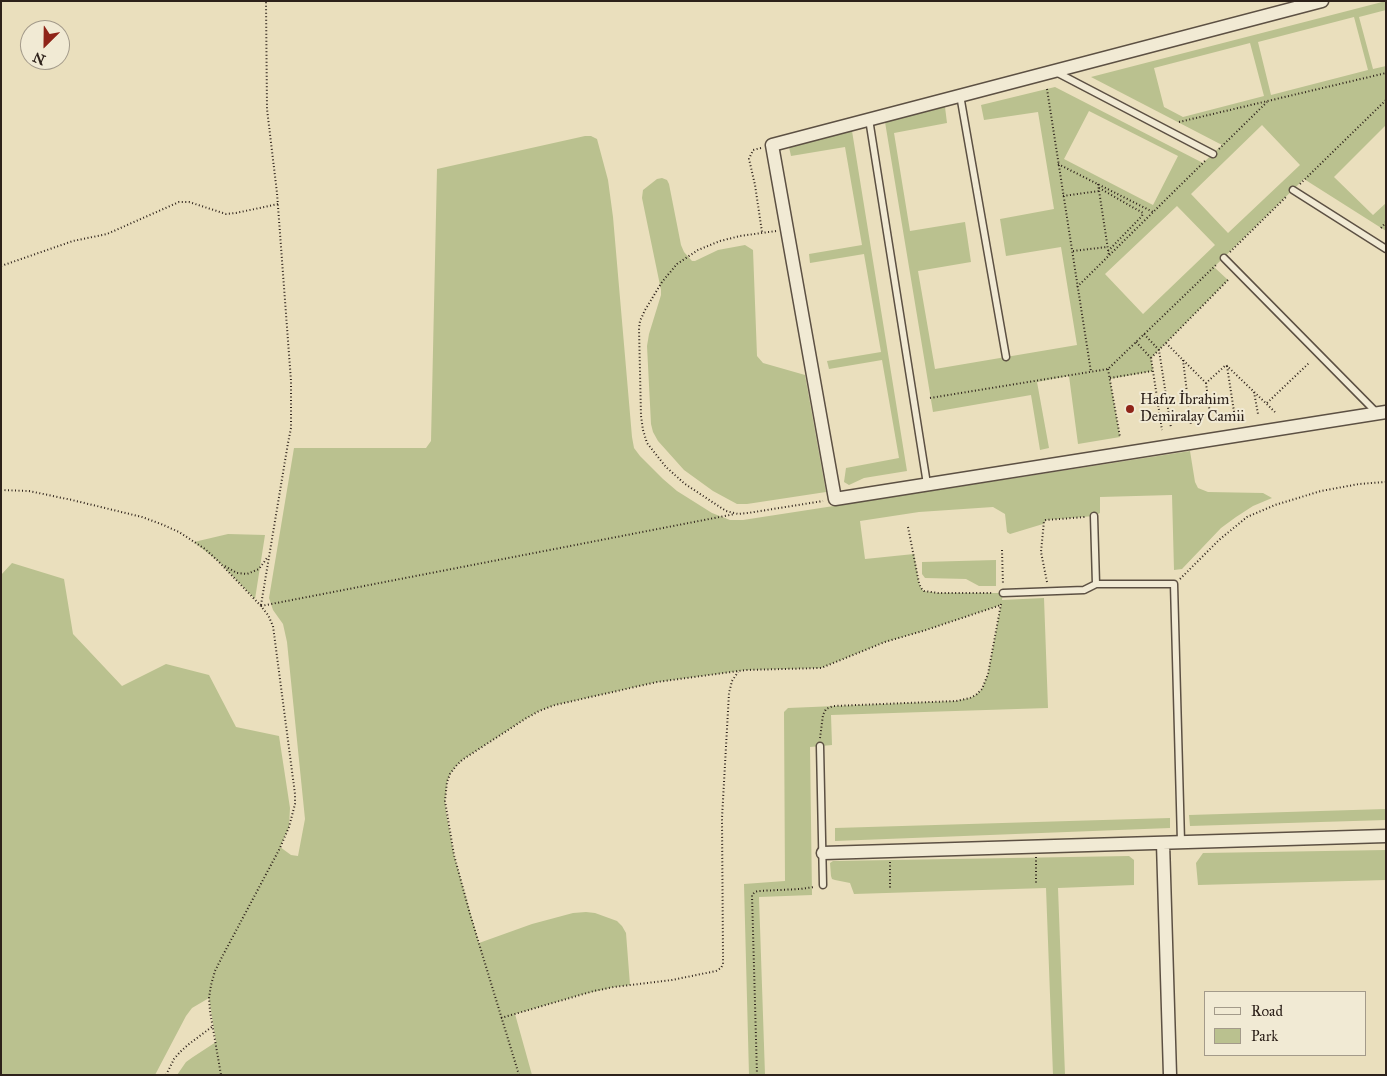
<!DOCTYPE html>
<meta charset="utf-8">
<style>
body{margin:0}
#map{position:relative;width:1387px;height:1076px;overflow:hidden;background:#eadfbd;font-family:"IM FELL Great Primer",serif}
canvas{display:block}
.frame{position:absolute;inset:0;border:2px solid #2d211a;pointer-events:none}
.legend{position:absolute;left:1204px;top:991px;width:162px;height:65px;box-sizing:border-box;background:#f1ead4;border:1px solid #a39a8a;margin:0;padding:6px 9px;list-style:none;font-size:15px;color:#2d211a}
.legend li{display:flex;align-items:center;gap:10px;height:25px}
.legend b{width:25px;border:1px solid #a39a8a}
.north{position:absolute;left:20px;top:20px;width:50px;height:50px;box-sizing:border-box;background:#f1ead4;border:1px solid #a39a8a;border-radius:50%;rotate:203deg;font-size:14px;font-weight:700;line-height:20px;text-align:center;color:#2d211a}
.north::after{content:'';display:block;margin:auto;width:18px;height:22px;background:#8f2418;clip-path:polygon(50% 0,100% 100%,50% 72%,0 100%)}
</style>
<div id="map">
<canvas width="1387" height="1076"></canvas>
<div class="frame"></div>
<ul class="legend">
<li><b style="height:6px;background:#f1ead4"></b>Road</li>
<li><b style="height:14px;background:#bac18f"></b>Park</li>
</ul>
<div class="north">N</div>
</div>
<script>
const context = document.querySelector('canvas').getContext('2d');
context.lineJoin = 'round';
function paint(path, color) {
  context.fillStyle = color;
  context.fill(path, 'evenodd');
}
function toPath(rows) {
  const path = new Path2D();
  for (const r of rows) {
    path.moveTo(r[0], r[1]);
    for (let i = 2; i < r.length; i += 2) path.lineTo(r[i], r[i + 1]);
  }
  return path;
}
function trace(path, color, width, dash) {
  context.strokeStyle = color;
  context.lineWidth = width;
  context.lineCap = dash ? 'butt' : 'round';
  context.setLineDash(dash || []);
  context.stroke(path);
}
function drawText(font, color, halo, rows, align = 'center') {
  context.font = font + ' "IM FELL Great Primer",serif';
  context.lineWidth = 4;
  context.setLineDash([]);
  context.textBaseline = 'middle';
  context.strokeStyle = halo;
  context.fillStyle = color;
  for (const [text, x, y, turn = 0] of rows) {
    context.save();
    context.translate(x, y);
    context.rotate((+turn || 0) * Math.PI / 180);
    context.textAlign = isNaN(turn) ? turn : align;
    if (halo) context.strokeText(text, 0, 0);
    context.fillText(text, 0, 0);
    context.restore();
  }
}
paint(toPath([
 [1386,1,1386,10,1359,17,1373,69,1386,66,1386,125,1334,177,1373,215,1386,203,1386,231,1304,179,1214,267,1228,280,1151,358,1153,371,1110,379,1120,437,1078,444,1069,376,1037,382,1049,448,1040,450,1031,395,933,412,885,122,945,107,947,123,894,133,910,231,965,222,971,262,918,271,935,369,1077,345,1061,247,1006,256,1000,219,1054,209,1038,112,984,120,981,105,1055,87,1203,163,1222,145,1091,77],
 [1354,17,1368,70,1271,95,1258,42],
 [1250,43,1264,96,1183,117,1164,107,1154,68],
 [1089,111,1178,156,1153,205,1064,159],
 [1262,125,1300,165,1228,233,1191,194],
 [1177,206,1215,245,1143,314,1105,274],
 [852,131,907,471,864,478,849,485,844,482,846,468,899,458,882,360,829,369,827,361,881,352,864,254,810,263,809,254,862,245,845,147,791,156,789,147],
 [585,136,591,136,597,139,608,180,613,217,632,437,634,448,640,456,663,479,677,491,712,513,730,520,743,520,1190,451,1195,482,1198,488,1208,492,1263,493,1272,498,1253,506,1236,517,1221,528,1182,569,1174,570,1172,495,1100,497,1100,513,1094,516,1046,520,1043,524,1010,534,1007,532,1005,514,993,507,919,512,860,521,865,559,914,554,919,583,921,588,924,591,938,593,1003,593,1002,600,1044,598,1048,708,831,715,832,745,810,747,812,895,759,897,765,1075,749,1075,744,884,785,881,784,712,788,708,956,701,970,698,976,695,982,689,988,674,1001,605,926,630,885,642,821,668,746,670,657,682,555,705,539,711,525,719,462,760,456,766,450,774,447,782,445,801,446,812,454,855,479,943,532,924,573,913,586,912,595,913,617,921,622,926,626,933,630,985,614,987,580,995,515,1014,532,1075,177,1075,186,1062,193,1057,216,1042,209,998,192,1008,186,1016,155,1075,1,1075,1,575,12,563,64,579,73,634,122,686,166,664,209,675,236,727,279,736,290,808,289,827,280,847,291,855,298,856,305,819,287,642,283,624,273,610,269,598,294,448,426,448,431,441,437,169],
 [662,178,667,180,669,184,681,245,684,252,692,261,695,261,718,250,745,245,753,250,757,356,763,363,805,375,826,492,747,504,737,504,713,491,684,470,658,441,653,432,651,424,647,346,649,334,661,295,661,290,642,198,643,190,657,179],
 [228,534,265,535,255,599,218,561,194,542],
 [996,560,996,586,979,586,966,579,925,578,922,574,922,562],
 [1386,809,1386,820,1190,826,1189,815],
 [1170,818,1170,828,835,841,835,828],
 [1386,850,1386,880,1198,885,1196,863,1203,853],
 [1129,856,1134,860,1134,885,1058,888,1065,1075,1053,1075,1046,888,854,894,850,883,835,880,832,879,831,876,830,863,833,861]
]), '#bac18f');
const service = toPath([
 [1054,71,1213,154],
 [960,95,1006,357],
 [869,119,927,484],
 [1293,190,1386,249],
 [1224,258,1377,413],
 [1094,516,1096,584,1174,584,1181,842],
 [1003,593,1084,590,1096,584],
 [820,746,823,885]
]);
const minor = toPath([
 [1322,1,772,145,835,499,1386,412],
 [1163,843,1170,1075],
 [823,853,1386,836]
]);
trace(service, '#5c5043', 9);
trace(minor, '#5c5043', 15);
trace(toPath([
 [1047,89,1091,372],
 [1179,122,1386,73],
 [761,148,753,150,749,159,755,185,762,232],
 [1219,149,1267,102],
 [1058,164,1153,212],
 [1098,184,1109,256],
 [1300,184,1386,100],
 [1099,188,1143,213,1142,216,1108,251],
 [1063,196,1099,191],
 [1381,228,1386,222],
 [776,231,740,236,720,241,698,250,677,264,662,282,645,310,640,321,639,328,641,416,643,430,647,443,666,467,685,484,726,511,738,514,748,513,823,501],
 [1073,251,1107,247],
 [1230,252,1287,196],
 [1,266,73,241,107,234,179,202,189,202,226,214,236,213,278,204],
 [1077,287,1206,160],
 [1144,334,1159,350,1171,428],
 [1136,342,1151,358,1162,430],
 [1166,343,1206,383,1226,365,1275,412],
 [1151,358,1228,280],
 [1183,360,1191,425],
 [1227,366,1235,418],
 [1108,369,1120,437],
 [1110,378,1152,371],
 [1206,383,1211,422],
 [1254,392,1258,414],
 [930,398,1108,369,1217,264],
 [1267,403,1309,363],
 [1,490,29,491,72,500,142,517,161,524,179,532,205,549,218,561,261,606,268,615,273,626,295,794,295,804,289,827,280,848,222,957,215,971,211,985,209,998,210,1011,221,1075],
 [908,527,919,583,921,588,924,591,938,593,993,593],
 [1002,550,1003,585],
 [225,566,237,573,247,574,259,569,267,558],
 [1180,579,1219,540,1236,526,1247,517,1275,505,1321,491,1359,484,1386,482],
 [1047,582,1041,552,1044,521,1046,520,1085,517],
 [261,605,288,443,291,428,291,381,277,193,267,109,266,1],
 [261,606,735,514],
 [820,738,823,715,826,709,833,706,956,701,970,698,976,695,982,689,988,674,1001,604],
 [1036,857,1036,883],
 [890,862,890,888],
 [501,1018,594,991,614,987,672,980,716,971,721,968,723,964,723,956,722,818,729,693,732,681,738,672],
 [166,1075,174,1059,180,1052,189,1044,213,1026],
 [519,1075,470,914,454,855,445,801,447,782,450,774,456,766,462,760,525,719,539,711,555,705,657,682,746,670,821,668,885,642,926,630,1001,605],
 [757,1075,752,895,755,892,758,891,800,889,814,887]
]), '#2d211a', 2, [1, 2.5]);
trace(service, '#f1ead4', 6);
trace(minor, '#f1ead4', 12);
for (const [x, y, r, color] of [
 [1130,409,5,"#8f2418"]
]) {
  const dot = new Path2D();
  dot.arc(x, y, r, 0, 2 * Math.PI);
  context.fillStyle = color;
  context.fill(dot);
  trace(dot, '#f1ead4', 2);
}
drawText('15px', '#2d211a', '#f1ead4', [
 ["Hafız İbrahim",1140,400],
 ["Demiralay Camii",1140,417]
], 'left');
</script>
